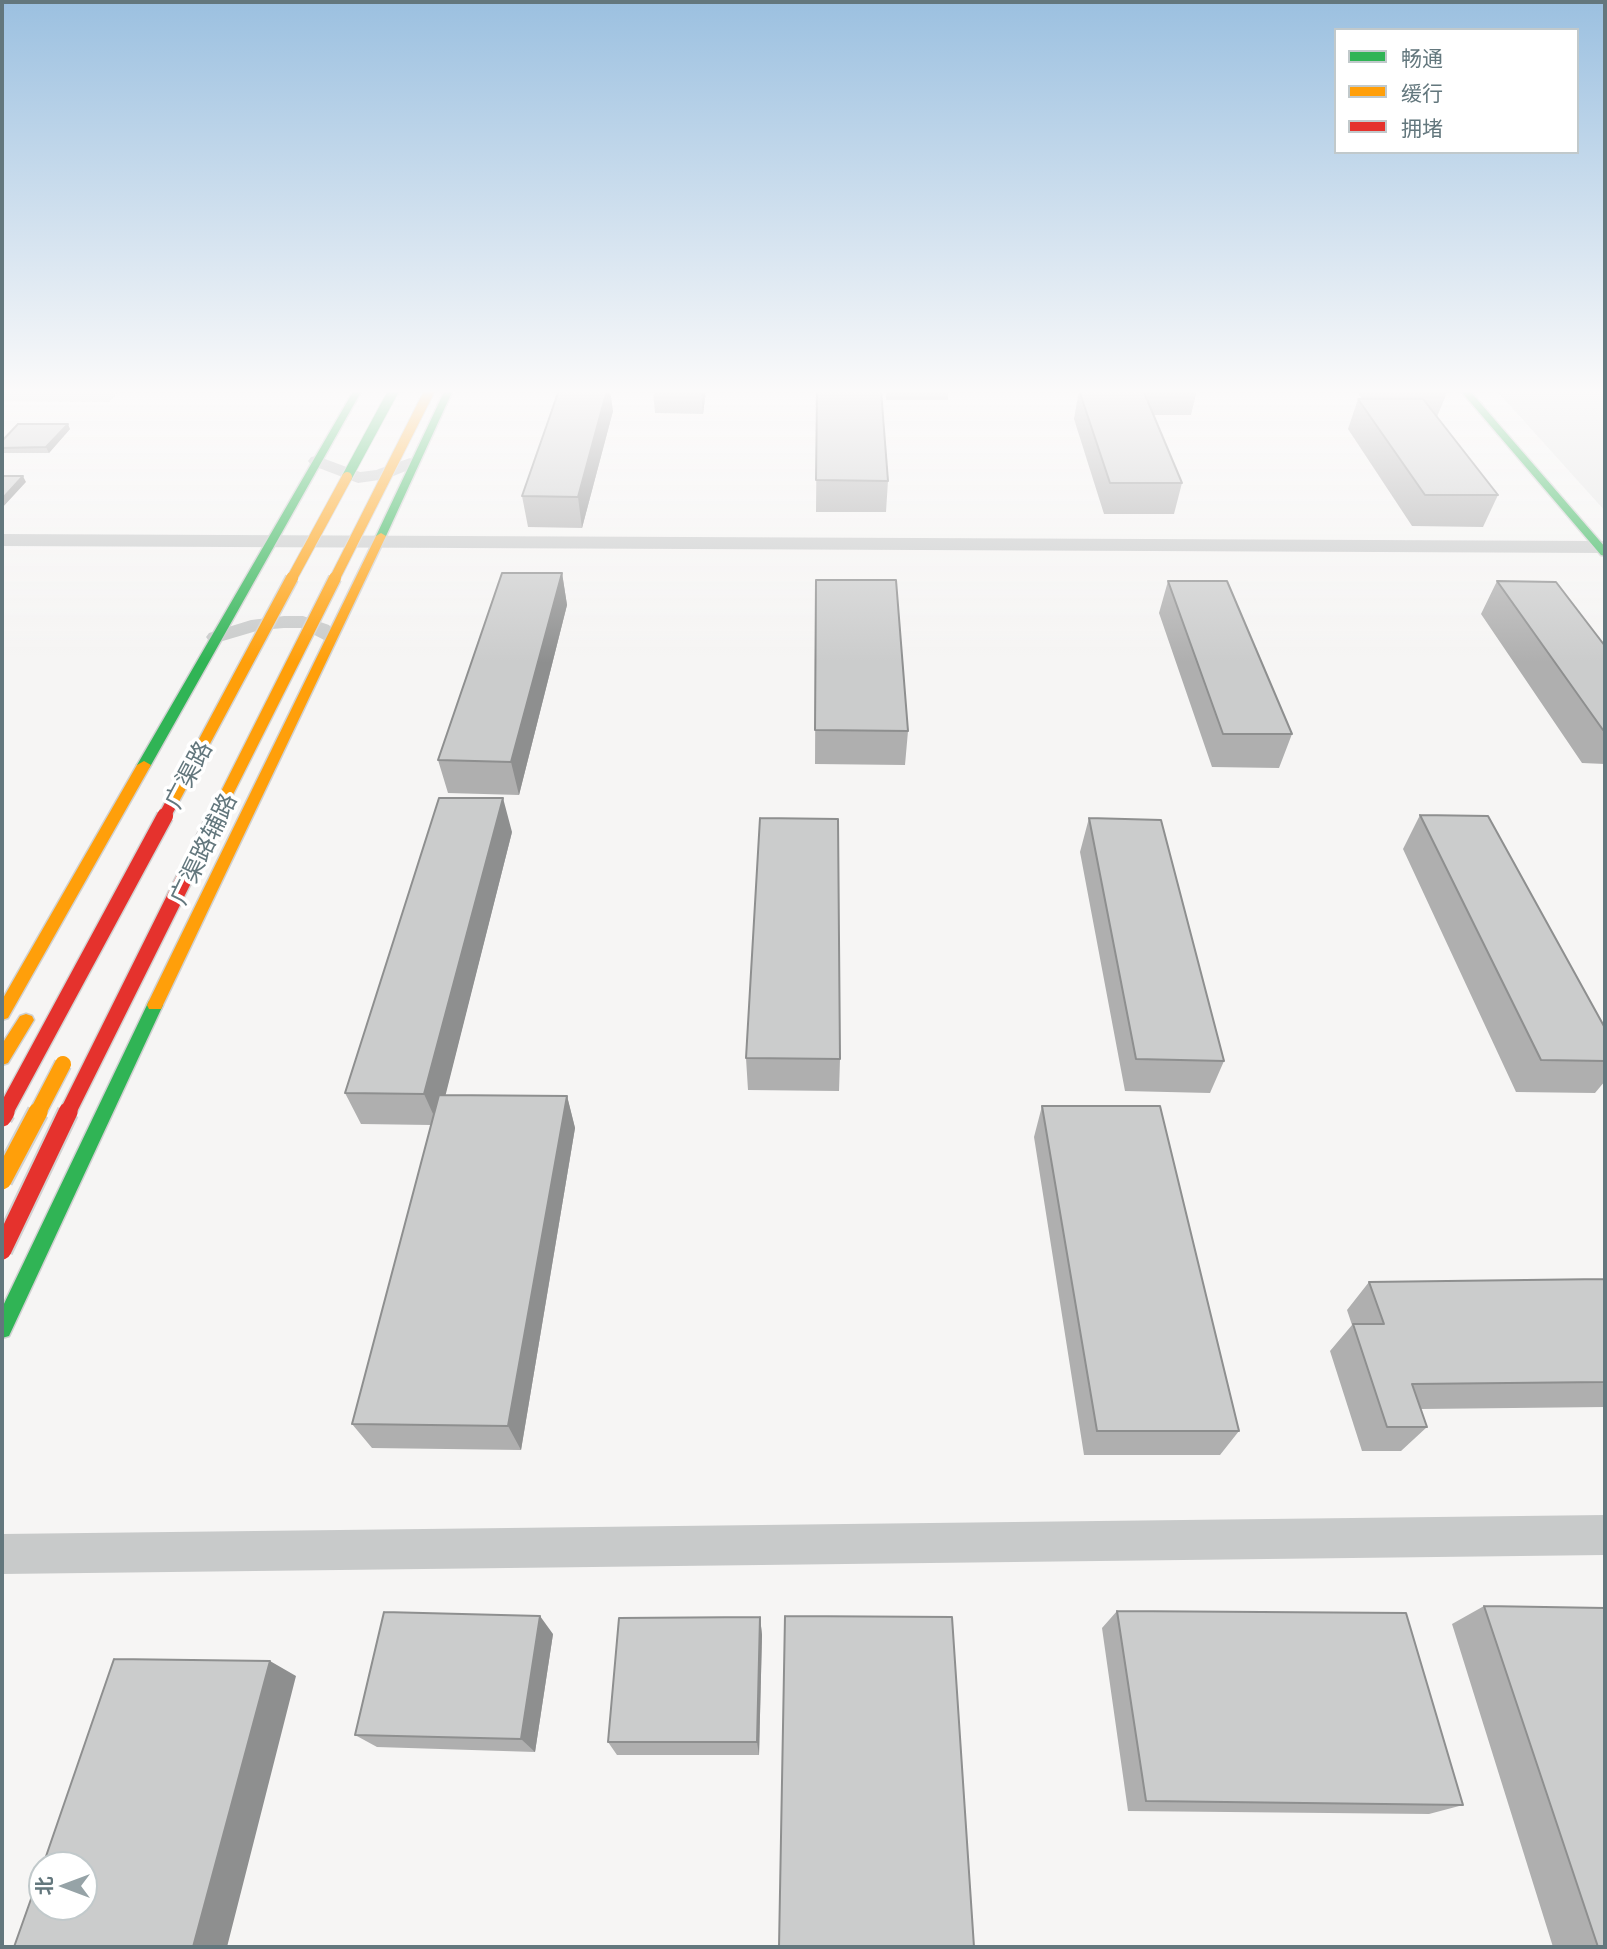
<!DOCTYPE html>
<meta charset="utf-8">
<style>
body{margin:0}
#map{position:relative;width:1607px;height:1949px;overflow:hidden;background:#f6f5f4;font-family:"Public Sans","Noto Sans SC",sans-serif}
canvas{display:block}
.frame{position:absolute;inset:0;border:4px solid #63777d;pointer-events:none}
.legend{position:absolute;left:1334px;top:28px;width:245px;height:126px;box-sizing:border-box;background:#fff;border:2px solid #c1c9cb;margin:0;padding:9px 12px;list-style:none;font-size:21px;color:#63777d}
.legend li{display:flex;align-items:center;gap:14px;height:35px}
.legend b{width:35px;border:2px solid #c1c9cb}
.north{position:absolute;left:28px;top:1851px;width:70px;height:70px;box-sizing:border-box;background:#fff;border:2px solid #c1c9cb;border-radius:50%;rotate:270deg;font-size:19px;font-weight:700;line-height:28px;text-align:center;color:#63777d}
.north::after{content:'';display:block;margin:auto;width:24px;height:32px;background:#96a3a7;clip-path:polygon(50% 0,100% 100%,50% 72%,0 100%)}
</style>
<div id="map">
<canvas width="1607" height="1949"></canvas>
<div class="frame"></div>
<ul class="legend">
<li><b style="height:9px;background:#30b455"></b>畅通</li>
<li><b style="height:9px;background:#ff9f0a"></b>缓行</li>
<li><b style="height:9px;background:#e5322d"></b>拥堵</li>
</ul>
<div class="north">北</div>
</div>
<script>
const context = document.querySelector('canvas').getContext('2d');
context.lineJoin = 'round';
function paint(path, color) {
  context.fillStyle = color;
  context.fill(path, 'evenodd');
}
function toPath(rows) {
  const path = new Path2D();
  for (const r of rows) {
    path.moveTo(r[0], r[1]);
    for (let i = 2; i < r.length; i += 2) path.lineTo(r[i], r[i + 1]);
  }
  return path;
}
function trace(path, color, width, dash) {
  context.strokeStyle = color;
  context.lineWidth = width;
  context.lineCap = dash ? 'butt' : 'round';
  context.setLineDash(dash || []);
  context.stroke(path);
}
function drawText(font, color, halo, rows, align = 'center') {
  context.font = font + ' "Public Sans","Noto Sans SC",sans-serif';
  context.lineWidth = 7;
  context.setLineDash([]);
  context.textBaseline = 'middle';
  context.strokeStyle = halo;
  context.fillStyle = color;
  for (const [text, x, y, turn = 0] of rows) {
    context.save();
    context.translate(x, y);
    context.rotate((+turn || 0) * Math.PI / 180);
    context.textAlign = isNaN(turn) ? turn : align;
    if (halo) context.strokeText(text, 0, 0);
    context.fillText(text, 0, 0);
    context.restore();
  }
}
paint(toPath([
 [2,390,120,390,109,402,2,401],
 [1496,390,1605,390,1605,511]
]), '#e6e7e6');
const fast = toPath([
 [354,390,362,390,151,765,149,768,139,768,137,765,354,390],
 [445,390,453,390,386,536,377,538,376,536,445,390],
 [1460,390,1469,390,1605,547,1605,556,1601,555,1460,390],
 [155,999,161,1001,163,1005,9,1336,2,1338,2,1308,147,1005,149,1001,155,999]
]);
const slow = toPath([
 [381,533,386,536,163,1005,161,1009,149,1009,147,1005,376,536,381,533],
 [144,761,151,765,8,1018,2,1020,2,1000,137,765,144,761],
 [26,1014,32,1016,34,1020,8,1063,2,1065,2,1044,20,1016,26,1014]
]);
trace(fast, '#d0d1d1', 3);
trace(slow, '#d0d1d1', 3);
paint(toPath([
 [317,456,360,472,376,470,410,458,419,463,416,467,386,479,358,483,311,465,308,461,311,457,317,456],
 [2,534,1605,541,1605,553,2,546,2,534],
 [284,616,303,616,329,625,338,636,335,640,328,642,301,628,284,628,260,630,216,643,209,641,206,637,209,633,251,620,284,616],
 [1605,1515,1605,1555,2,1574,2,1534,1605,1515]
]), '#c8caca');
paint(fast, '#30b455');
paint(slow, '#ff9f0a');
const fastBridge = toPath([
 [347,477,394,390]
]);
const slowBridgeFar3 = toPath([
 [291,580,347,477],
 [334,580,430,390]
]);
const slowBridgeFar2 = toPath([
 [171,804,292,578],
 [215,817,335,578]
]);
const slowBridgeFar1 = toPath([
 [208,831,216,816],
 [37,1114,63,1064]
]);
const slowBridge = toPath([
 [2,1180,38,1112]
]);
const jamBridgeFar2 = toPath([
 [164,817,171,804]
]);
const jamBridgeFar1 = toPath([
 [4,1114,165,816],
 [67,1114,208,831]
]);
const jamBridge = toPath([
 [2,1117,5,1112],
 [2,1250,68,1112]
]);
trace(fastBridge, '#d1d2d2', 12, []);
trace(slowBridgeFar3, '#d1d2d2', 12, []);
trace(slowBridgeFar2, '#d1d2d2', 15, []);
trace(slowBridgeFar1, '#d1d2d2', 19, []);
trace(slowBridge, '#d1d2d2', 23, []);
trace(jamBridgeFar2, '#d1d2d2', 15, []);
trace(jamBridgeFar1, '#d1d2d2', 19, []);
trace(jamBridge, '#d1d2d2', 23, []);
trace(fastBridge, '#30b455', 10);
trace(slowBridgeFar3, '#ff9f0a', 10);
trace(slowBridgeFar2, '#ff9f0a', 12);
trace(slowBridgeFar1, '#ff9f0a', 16);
trace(slowBridge, '#ff9f0a', 19);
trace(jamBridgeFar2, '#e5322d', 12);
trace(jamBridgeFar1, '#e5322d', 16);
trace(jamBridge, '#e5322d', 19);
paint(toPath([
 [653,390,706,390,703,414,655,413],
 [817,390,888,481,886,512,816,512],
 [886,390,948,390,948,400,886,400],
 [1079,390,1197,390,1191,415,1153,415,1182,483,1174,514,1104,514,1074,419],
 [1355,390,1448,390,1437,417,1498,495,1483,527,1412,526,1348,429,1358,399,1362,399],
 [613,411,582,528,528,527,522,496],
 [70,429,49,453,2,453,2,441],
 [562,573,567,605,519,795,448,793,438,760],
 [816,580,908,731,905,765,815,764],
 [1168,581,1292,734,1279,768,1212,767,1159,613],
 [1497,581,1605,646,1605,764,1582,763,1481,614],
 [1420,815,1605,1028,1605,1081,1595,1093,1516,1092,1403,849],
 [1089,818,1224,1061,1210,1093,1125,1091,1080,852],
 [512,832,445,1095,567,1096,575,1128,521,1450,372,1448,352,1424,431,1125,361,1124,345,1093],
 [746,1058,840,1059,839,1091,748,1090],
 [1042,1106,1239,1431,1220,1455,1084,1455,1034,1137],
 [1369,1282,1605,1282,1605,1408,1605,1407,1421,1409,1427,1427,1401,1451,1362,1451,1330,1351,1352,1325,1347,1310],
 [1484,1606,1605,1947,1553,1947,1452,1624],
 [1117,1611,1463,1805,1429,1814,1128,1811,1102,1628],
 [760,1617,762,1635,759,1755,617,1755,608,1742],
 [553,1634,535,1752,377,1747,355,1735]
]), '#afafaf');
paint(toPath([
 [607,390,610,390,613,411,582,528,578,497],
 [701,390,706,390,703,414],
 [68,424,70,429,49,453,46,447],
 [23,476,26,482,2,508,2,499],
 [562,573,567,605,519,795,511,762],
 [503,798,512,832,438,1125,424,1094],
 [567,1096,575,1128,521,1450,508,1426],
 [540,1616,553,1634,535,1752,521,1739],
 [760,1617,762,1635,759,1755,757,1742],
 [270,1661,296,1676,227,1947,193,1947]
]), '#8e8f8f');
const building = toPath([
 [559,390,607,390,578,497,522,496,559,390],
 [817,390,881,390,888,481,816,480,817,390],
 [1079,390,1143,390,1182,483,1110,483,1079,390],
 [1358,399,1423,399,1498,495,1425,495,1358,399],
 [18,424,68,424,46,447,2,448,2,441,18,424],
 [2,476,23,476,2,499,2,476],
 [502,573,562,573,511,762,438,760,502,573],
 [816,580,896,580,908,731,815,730,816,580],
 [1168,581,1227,581,1292,734,1223,734,1168,581],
 [1497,581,1556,582,1605,646,1605,730,1603,730,1497,581],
 [439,798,503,798,424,1094,345,1093,439,798],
 [1420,815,1488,816,1605,1028,1605,1061,1541,1060,1420,815],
 [760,818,838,819,840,1059,746,1058,760,818],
 [1089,818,1161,820,1224,1061,1136,1059,1089,818],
 [439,1095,567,1096,508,1426,352,1424,439,1095],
 [1042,1106,1160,1106,1239,1431,1097,1431,1042,1106],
 [1604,1279,1605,1282,1605,1382,1412,1384,1427,1427,1387,1427,1353,1324,1384,1324,1369,1282,1604,1279],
 [1484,1606,1605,1608,1605,1947,1598,1947,1484,1606],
 [1117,1611,1406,1613,1463,1805,1146,1801,1117,1611],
 [384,1612,540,1616,521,1739,355,1735,384,1612],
 [785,1616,952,1617,974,1947,779,1947,785,1616],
 [760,1617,757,1742,608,1742,619,1618,760,1617],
 [114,1659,270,1661,193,1947,14,1947,42,1868,42,1907,84,1907,84,1865,43,1865,114,1659]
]);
paint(building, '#cbcccc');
trace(building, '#8e8f8f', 2);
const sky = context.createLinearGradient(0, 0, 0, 663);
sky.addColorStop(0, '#9bc0e0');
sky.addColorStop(0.59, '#fbfafa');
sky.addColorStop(1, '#fbfafa00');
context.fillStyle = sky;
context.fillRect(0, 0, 1607, 663);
drawText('24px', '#63777d', '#fff', [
 ["广渠路",189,775,-62],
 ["广渠路辅路",204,849,-64]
]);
</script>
